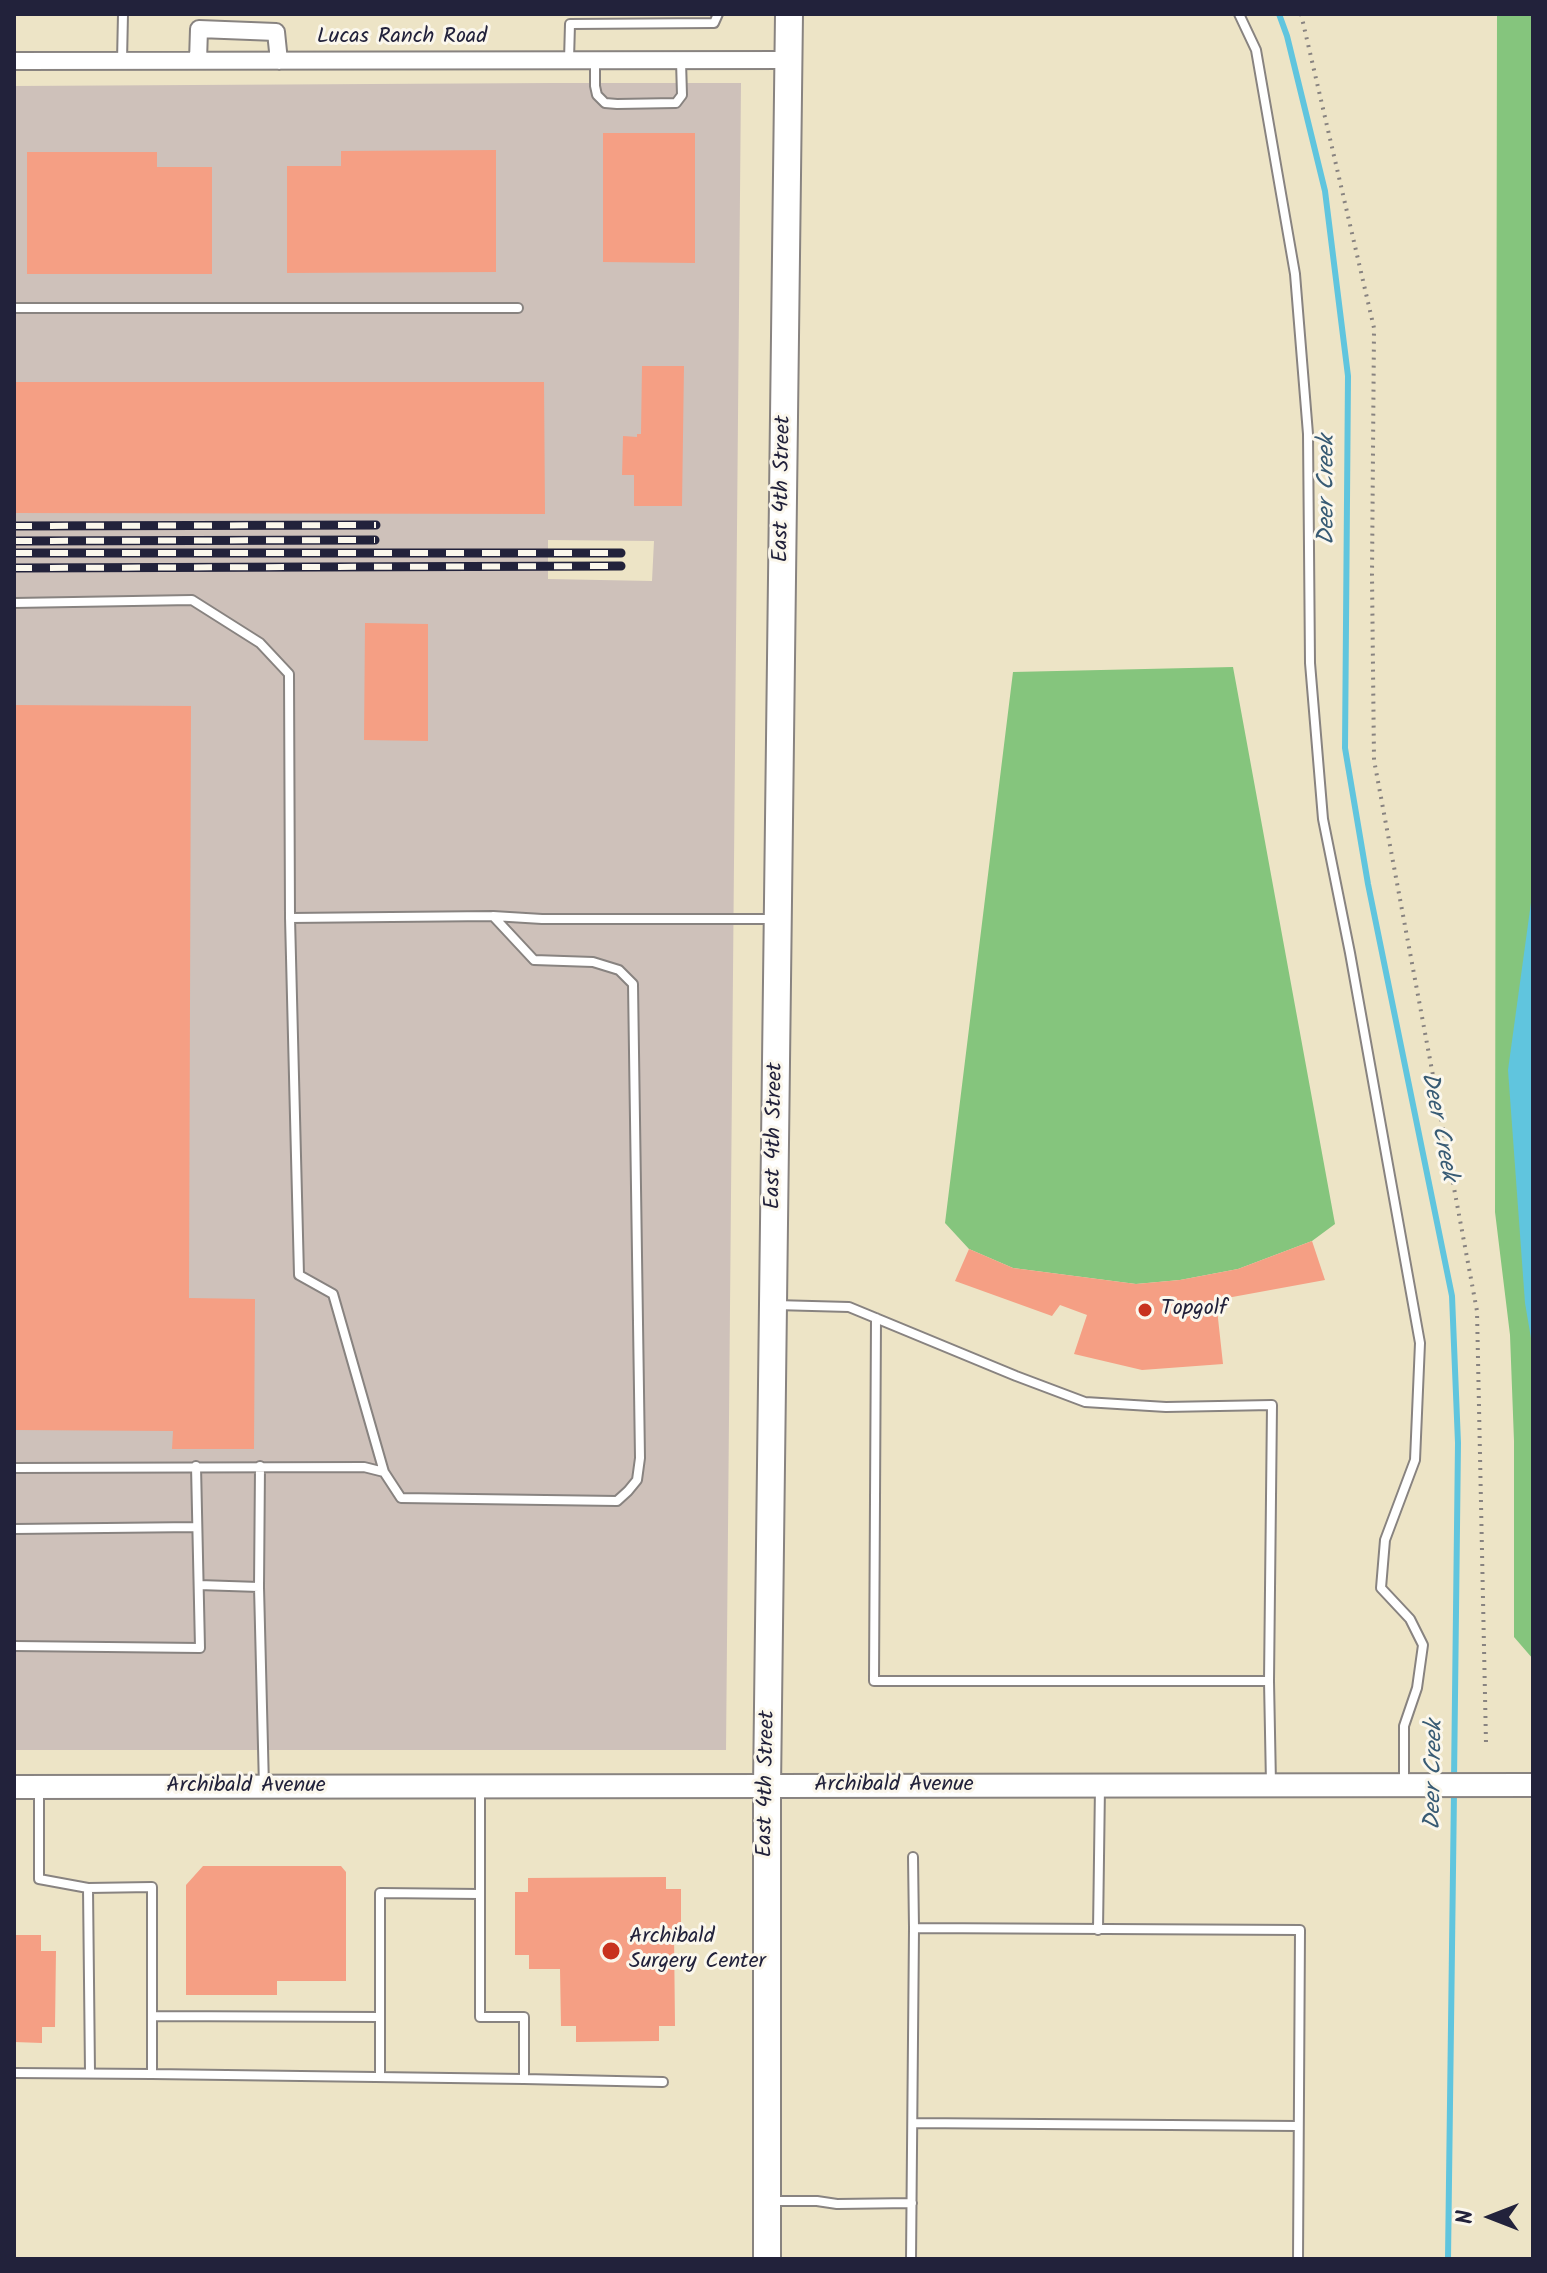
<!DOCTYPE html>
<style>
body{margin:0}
#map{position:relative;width:1547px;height:2273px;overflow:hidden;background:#ede4c6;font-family:Kalam,sans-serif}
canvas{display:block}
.frame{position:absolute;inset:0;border:16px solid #22223b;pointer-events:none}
.north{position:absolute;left:1451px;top:2177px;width:80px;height:80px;-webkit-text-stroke:6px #fbf7ec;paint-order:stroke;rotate:270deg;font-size:22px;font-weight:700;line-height:32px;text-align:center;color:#22223b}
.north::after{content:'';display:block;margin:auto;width:28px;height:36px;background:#22223b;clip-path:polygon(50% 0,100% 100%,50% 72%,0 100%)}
</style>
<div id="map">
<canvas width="1547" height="2273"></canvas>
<div class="frame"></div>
<div class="north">N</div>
</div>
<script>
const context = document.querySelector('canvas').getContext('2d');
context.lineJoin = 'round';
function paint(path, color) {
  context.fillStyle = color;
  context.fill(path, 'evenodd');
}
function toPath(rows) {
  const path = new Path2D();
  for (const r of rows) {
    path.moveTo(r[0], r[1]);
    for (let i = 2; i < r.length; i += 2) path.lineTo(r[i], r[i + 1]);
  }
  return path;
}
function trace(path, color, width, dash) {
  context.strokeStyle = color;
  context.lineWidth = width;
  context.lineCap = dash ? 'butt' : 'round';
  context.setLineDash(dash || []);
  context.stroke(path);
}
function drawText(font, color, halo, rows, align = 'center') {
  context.font = font + ' Kalam,sans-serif';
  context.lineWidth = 6;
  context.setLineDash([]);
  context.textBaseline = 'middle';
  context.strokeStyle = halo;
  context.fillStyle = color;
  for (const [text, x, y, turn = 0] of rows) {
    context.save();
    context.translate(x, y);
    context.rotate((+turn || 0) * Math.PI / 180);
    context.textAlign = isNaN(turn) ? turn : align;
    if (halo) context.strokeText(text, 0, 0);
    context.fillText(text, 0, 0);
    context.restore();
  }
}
paint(toPath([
 [551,83,741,83,726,1750,14,1750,14,86],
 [548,540,654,541,652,581,548,579]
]), '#cec1ba');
paint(toPath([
 [1497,14,1533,14,1533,1659,1514,1637,1514,1441,1510,1335,1495,1212],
 [1233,667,1335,1224,1312,1241,1238,1269,1180,1280,1136,1284,1013,1268,969,1249,945,1223,1013,672]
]), '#85c57d');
paint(toPath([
 [1533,888,1533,1350,1525,1303,1508,1070]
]), '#60c5de');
trace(toPath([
 [1279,14,1287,36,1325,191,1348,376,1345,748,1368,884,1452,1296,1458,1443,1454,1780],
 [1448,2259,1454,1792]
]), '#60c5de', 6);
paint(toPath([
 [603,133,695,133,695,263,603,262],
 [496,150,496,272,287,273,287,166,341,166,341,151],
 [27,152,157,152,157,167,212,167,212,274,27,274],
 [642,366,684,366,682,506,634,506,634,475,622,475,623,436,637,437,637,434,641,434],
 [14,382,544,382,545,514,14,513],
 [365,623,428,624,428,741,364,740],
 [14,705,191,706,189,1298,255,1299,254,1449,172,1449,173,1431,14,1430],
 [1312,1241,1325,1280,1216,1300,1223,1364,1142,1370,1074,1354,1087,1315,1060,1305,1052,1316,955,1281,969,1249,1013,1268,1136,1284,1180,1280,1238,1269],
 [203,1866,341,1866,346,1872,346,1981,277,1981,277,1995,186,1995,186,1885],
 [666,1877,666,1889,681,1889,681,1933,674,1933,675,2026,659,2026,659,2041,576,2042,576,2026,561,2026,560,1969,529,1969,529,1955,515,1955,515,1892,528,1892,528,1878],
 [14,1935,41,1935,41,1951,56,1951,55,2027,42,2027,42,2043,14,2042]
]), '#f59f84');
const service = toPath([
 [1239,14,1256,50,1295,274,1308,434,1310,663,1323,819,1350,953,1420,1343,1415,1460,1385,1540,1381,1588,1410,1619,1423,1645,1417,1688,1404,1726,1404,1785],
 [569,60,570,24,714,23,718,14],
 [595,60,595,86,597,95,605,103,617,104,676,103,682,95,681,61],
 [122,61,123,14],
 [14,308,518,308],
 [14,603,192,600,260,643,289,674,290,918],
 [493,916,542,919,774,919],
 [775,1305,849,1307,1016,1376,1085,1402,1166,1407,1272,1405,1269,1681,1271,1784],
 [876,1318,874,1681,1269,1681],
 [260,1466,259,1587,264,1787],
 [14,1468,364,1467,384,1472,401,1498,617,1501,628,1491,637,1480,640,1458,633,984,619,970,593,962,534,960,493,916,290,918,299,1275,333,1294,384,1472],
 [14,1529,197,1527],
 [199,1585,259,1587],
 [14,1646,200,1648,196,1466],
 [39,1788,39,1879,88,1888,152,1887,152,2074,524,2079,524,2017,480,2017,480,1788],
 [913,1857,914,1928],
 [88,1888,90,2073],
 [1098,1930,1100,1786],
 [152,2016,380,2017,380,1893,480,1894],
 [380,2017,380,2077],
 [14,2073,152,2074],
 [524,2079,663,2082],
 [913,2123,1298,2126],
 [769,2201,817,2201,837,2204,912,2203],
 [911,2259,914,1928,1300,1930,1298,2259]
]);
const minor = toPath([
 [14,61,789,60],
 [198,61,199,29,276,32,279,61]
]);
const secondary = toPath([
 [14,1787,1533,1785]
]);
const primary = toPath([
 [767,2259,767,1787,789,14]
]);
trace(service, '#888380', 12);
trace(minor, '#888380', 20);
trace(secondary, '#888380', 26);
trace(primary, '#888380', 30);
trace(toPath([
 [1301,14,1374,328,1372,575,1374,760,1477,1311,1486,1743]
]), '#888380', 4, [2, 6]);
trace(service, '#fff', 8);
trace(minor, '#fff', 16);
trace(secondary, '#fff', 22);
trace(primary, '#fff', 26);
const rail = toPath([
 [14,526,376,525],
 [14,541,375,540],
 [14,553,621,553],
 [14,568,621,566]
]);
trace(rail, '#22223b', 9);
trace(rail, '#fbf7ec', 6, [18]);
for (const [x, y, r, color] of [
 [1145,1310,8,"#c8321e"],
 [611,1951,10,"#c8321e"]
]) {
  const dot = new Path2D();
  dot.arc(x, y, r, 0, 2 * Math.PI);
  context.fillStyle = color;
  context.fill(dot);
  trace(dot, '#fbf7ec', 3);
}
drawText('22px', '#22223b', '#fbf7ec', [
 ["Lucas Ranch Road",402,38],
 ["East 4th Street",784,489,-89],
 ["East 4th Street",776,1136,-89],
 ["East 4th Street",768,1784,-89],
 ["Archibald Avenue",894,1786],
 ["Archibald Avenue",246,1787]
]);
drawText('22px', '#22223b', '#fbf7ec', [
 ["Topgolf",1161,1310],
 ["Archibald",629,1938],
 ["Surgery Center",629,1963]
], 'left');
drawText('italic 24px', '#385b74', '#fbf7ec', [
 ["Deer Creek",1329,490,-90],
 ["Deer Creek",1437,1127,79],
 ["Deer Creek",1436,1775,-89]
]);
</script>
